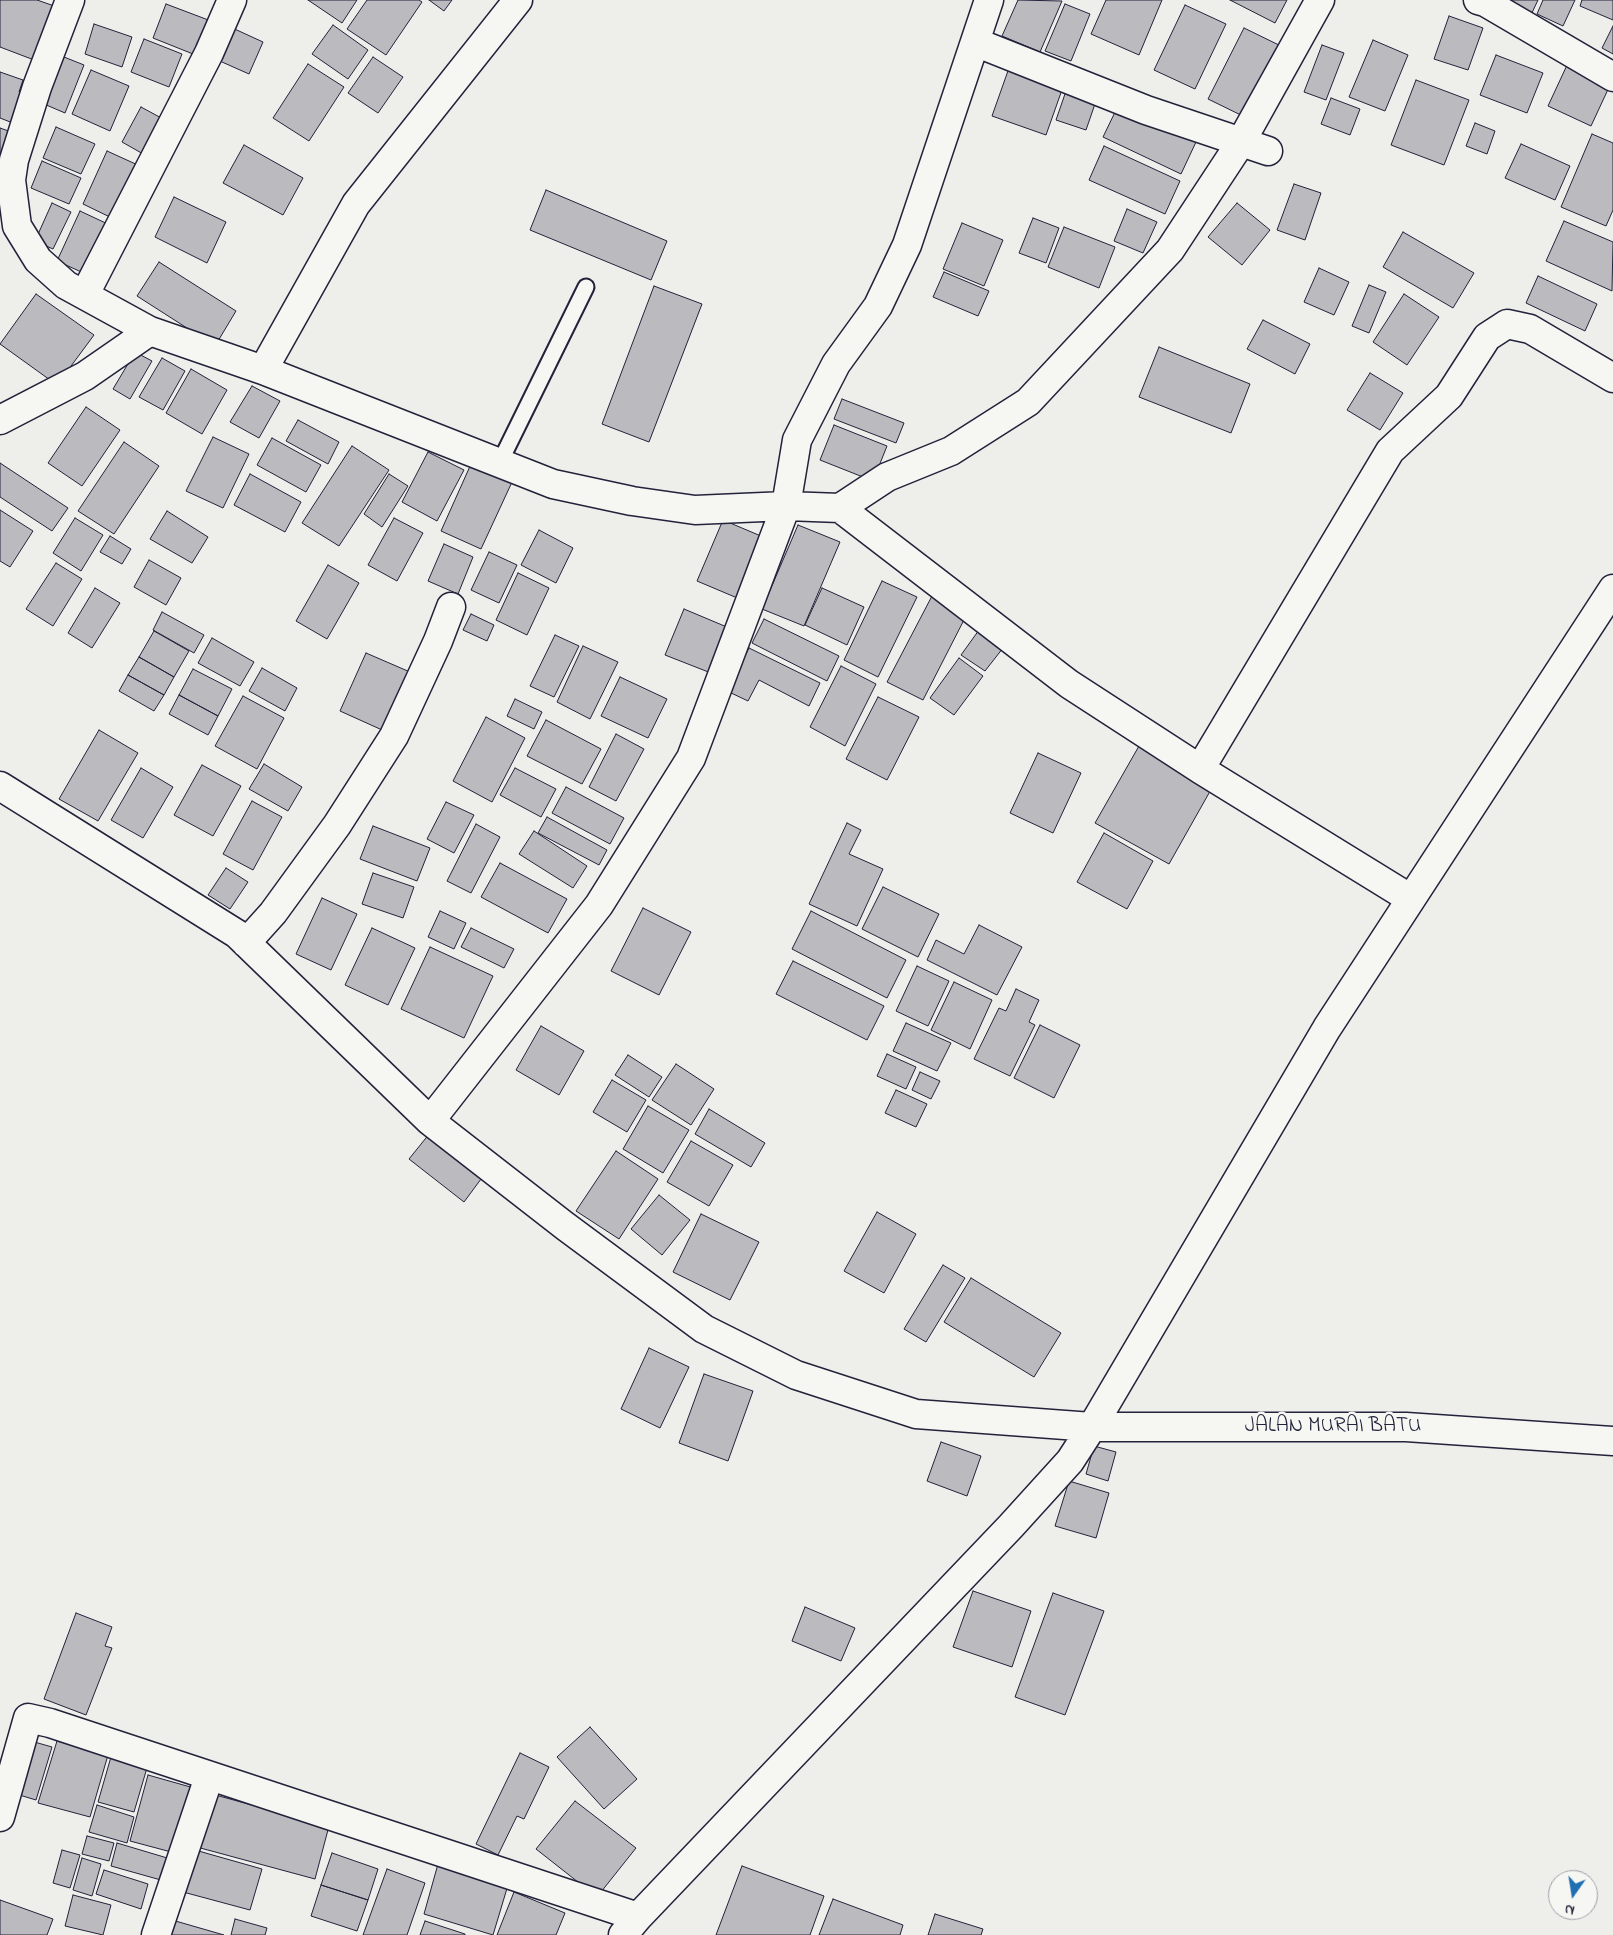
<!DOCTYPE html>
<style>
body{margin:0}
#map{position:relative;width:1613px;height:1935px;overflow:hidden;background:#eeeeeb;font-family:"Indie Flower",sans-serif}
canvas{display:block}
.north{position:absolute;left:1548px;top:1870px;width:50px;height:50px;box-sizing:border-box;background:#f6f6f2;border:1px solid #a1a1a9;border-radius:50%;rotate:193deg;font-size:14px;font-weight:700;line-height:20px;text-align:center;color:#22223b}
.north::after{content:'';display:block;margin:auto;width:18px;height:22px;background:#1f6fb2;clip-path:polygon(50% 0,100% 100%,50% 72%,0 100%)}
</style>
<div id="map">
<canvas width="1613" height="1935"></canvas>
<div class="north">N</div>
</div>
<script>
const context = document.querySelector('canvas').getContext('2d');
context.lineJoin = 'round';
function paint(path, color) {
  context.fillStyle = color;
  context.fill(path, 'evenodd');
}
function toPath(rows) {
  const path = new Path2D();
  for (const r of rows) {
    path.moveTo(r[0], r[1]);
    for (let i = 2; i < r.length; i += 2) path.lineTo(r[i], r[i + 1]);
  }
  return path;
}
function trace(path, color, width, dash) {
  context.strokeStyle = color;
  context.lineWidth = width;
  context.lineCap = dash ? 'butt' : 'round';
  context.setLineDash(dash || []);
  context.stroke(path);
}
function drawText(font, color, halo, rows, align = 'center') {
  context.font = font + ' "Indie Flower",sans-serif';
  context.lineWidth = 5;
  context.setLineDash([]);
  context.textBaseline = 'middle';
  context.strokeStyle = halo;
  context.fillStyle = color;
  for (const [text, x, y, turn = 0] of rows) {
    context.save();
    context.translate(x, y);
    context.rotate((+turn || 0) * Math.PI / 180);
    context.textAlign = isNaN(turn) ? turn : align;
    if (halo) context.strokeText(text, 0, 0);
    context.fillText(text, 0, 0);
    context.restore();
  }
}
const building = toPath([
 [0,0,37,0,63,9,42,63,0,47,0,0],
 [308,0,357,0,342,23,308,0],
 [367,0,419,0,422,2,386,55,347,29,367,0],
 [429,0,452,0,444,11,429,0],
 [1018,0,1062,1,1040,52,1002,36,1018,0],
 [1106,0,1162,0,1139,55,1091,34,1106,0],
 [1230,0,1287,0,1275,23,1230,0],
 [1499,0,1538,0,1529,19,1499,0],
 [1543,0,1575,0,1563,26,1537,14,1543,0],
 [1582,0,1613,0,1613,20,1580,6,1582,0],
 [166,4,211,21,198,56,153,38,166,4],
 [1065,4,1090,14,1071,61,1045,51,1065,4],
 [1185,5,1226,24,1195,89,1154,70,1185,5],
 [1449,16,1483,28,1468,70,1434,59,1449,16],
 [94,24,132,37,122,67,85,54,94,24],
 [333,25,368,50,348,79,312,54,333,25],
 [228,26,263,42,249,74,213,58,228,26],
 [1613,26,1613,54,1602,48,1613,26],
 [1244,28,1285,48,1249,119,1208,99,1244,28],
 [144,39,182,54,169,87,131,72,144,39],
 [1373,40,1408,55,1385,111,1349,97,1373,40],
 [1322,45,1344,53,1326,100,1304,92,1322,45],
 [1496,55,1543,73,1527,113,1480,95,1496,55],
 [64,57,84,65,65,113,44,104,64,57],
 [373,57,403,77,378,113,348,93,373,57],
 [1568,63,1611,83,1591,126,1548,106,1568,63],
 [308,64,344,87,309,141,273,118,308,64],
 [1009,68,1063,87,1046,135,992,116,1009,68],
 [91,70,129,86,110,131,72,114,91,70],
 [0,72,23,80,19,92,29,95,18,125,0,118,0,72],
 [1416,80,1469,100,1444,165,1391,145,1416,80],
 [1066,91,1096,101,1086,130,1056,120,1066,91],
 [1331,98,1360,109,1350,135,1321,124,1331,98],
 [1118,106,1196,142,1181,174,1103,137,1118,106],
 [141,107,165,120,145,155,122,142,141,107],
 [1475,123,1495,131,1487,154,1466,146,1475,123],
 [56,127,95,144,81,174,43,158,56,127],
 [0,128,17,134,8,160,0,157,0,128],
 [1592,134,1613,143,1613,210,1606,226,1561,207,1592,134],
 [1521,144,1570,166,1555,200,1505,178,1521,144],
 [244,145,303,178,283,215,223,183,244,145],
 [1104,146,1180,181,1165,214,1089,180,1104,146],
 [107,151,140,166,114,219,83,204,107,151],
 [42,161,81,178,69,204,31,188,42,161],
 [1294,184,1321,193,1305,240,1277,230,1294,184],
 [546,190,667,241,651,280,530,230,546,190],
 [174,197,226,222,207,263,155,237,174,197],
 [52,203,71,212,53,249,35,241,52,203],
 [1237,203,1270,230,1242,265,1208,237,1237,203],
 [1127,209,1157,222,1143,253,1114,241,1127,209],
 [80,211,112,226,88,275,57,261,80,211],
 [1033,218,1059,228,1046,263,1019,253,1033,218],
 [1564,221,1613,242,1612,291,1546,261,1564,221],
 [962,223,1003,240,984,286,943,269,962,223],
 [1064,227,1115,247,1099,288,1048,267,1064,227],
 [1403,232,1474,273,1453,308,1383,267,1403,232],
 [159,262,236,311,215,346,137,296,159,262],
 [1319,268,1349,282,1334,315,1304,302,1319,268],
 [944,272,989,291,978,316,933,297,944,272],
 [1538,276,1597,304,1585,331,1526,303,1538,276],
 [1369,285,1386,292,1369,333,1352,326,1369,285],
 [654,286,702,304,649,442,602,424,654,286],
 [36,294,94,335,57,385,0,344,36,294],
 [1404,294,1439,317,1407,365,1373,342,1404,294],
 [1263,320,1310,344,1295,374,1247,349,1263,320],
 [1159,347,1250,384,1231,433,1139,397,1159,347],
 [135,352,152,361,130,399,113,389,135,352],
 [162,358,185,371,163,410,139,397,162,358],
 [191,369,227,390,202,434,166,413,191,369],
 [1370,373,1403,393,1380,430,1347,410,1370,373],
 [252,386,280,401,259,438,230,422,252,386],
 [842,399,904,423,896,443,834,419,842,399],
 [86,407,120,430,82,486,48,463,86,407],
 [298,420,339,442,328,464,286,441,298,420],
 [834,425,887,446,873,481,820,460,834,425],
 [213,437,249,454,223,508,186,491,213,437],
 [272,438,321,465,306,492,257,465,272,438],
 [124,442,159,466,114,534,78,511,124,442],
 [352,446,389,470,339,546,302,523,352,446],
 [428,452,464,470,437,521,402,502,428,452],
 [0,463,68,508,52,531,0,497,0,463],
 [471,464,512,482,481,549,441,531,471,464],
 [250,474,301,502,285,532,234,505,250,474],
 [389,474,408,486,382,527,364,514,389,474],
 [0,510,33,531,10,567,0,561,0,510],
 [167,511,208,537,192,563,150,539,167,511],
 [75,518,103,535,81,571,53,553,75,518],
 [394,518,423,533,397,581,368,565,394,518],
 [723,520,768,539,742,600,697,581,723,520],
 [798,525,840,542,804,626,762,609,798,525],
 [539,530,573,548,556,583,521,565,539,530],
 [110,536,131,549,122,564,100,552,110,536],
 [444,544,473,557,458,594,428,581,444,544],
 [489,552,517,565,499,603,471,590,489,552],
 [149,560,181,578,166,605,134,587,149,560],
 [56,563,82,579,53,626,26,609,56,563],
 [328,565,359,583,327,639,296,621,328,565],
 [518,573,549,588,527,635,496,620,518,573],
 [882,581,917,597,878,677,844,660,882,581],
 [95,588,120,603,92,648,68,633,95,588],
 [822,588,864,607,847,645,805,625,822,588],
 [932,596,967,614,923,700,887,682,932,596],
 [684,609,734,630,716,675,665,655,684,609],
 [162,612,204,635,194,653,153,630,162,612],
 [471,614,494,625,487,641,463,630,471,614],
 [764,619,839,656,827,681,752,643,764,619],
 [979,630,1003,648,985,671,961,655,979,630],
 [154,631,189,651,174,677,139,657,154,631],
 [555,635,579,646,554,697,530,686,555,635],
 [212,638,254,662,240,686,198,663,212,638],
 [583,646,618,662,590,719,557,702,583,646],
 [749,648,820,683,809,706,759,680,748,701,727,691,749,648],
 [366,653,417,675,391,734,340,711,366,653],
 [139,657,174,677,164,695,128,675,139,657],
 [959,658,983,676,954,715,930,698,959,658],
 [841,666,876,684,845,746,810,727,841,666],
 [262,668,297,688,285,711,249,691,262,668],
 [193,669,232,689,218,716,179,695,193,669],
 [128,675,164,695,154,711,119,691,128,675],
 [620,677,667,699,648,738,601,716,620,677],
 [179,695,218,716,208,735,169,714,179,695],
 [243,696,284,718,257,769,215,746,243,696],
 [878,697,919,717,887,780,846,759,878,697],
 [515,699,542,712,534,729,507,716,515,699],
 [486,717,525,738,492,802,453,781,486,717],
 [546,720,601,749,582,784,527,756,546,720],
 [99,730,138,753,98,821,59,799,99,730],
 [616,734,644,749,616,801,589,787,616,734],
 [1139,746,1213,786,1169,864,1095,823,1139,746],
 [1038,753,1081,773,1053,833,1010,813,1038,753],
 [264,764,302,787,288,811,249,789,264,764],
 [202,765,241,786,213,836,174,815,202,765],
 [141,768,173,787,143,838,111,820,141,768],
 [515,768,556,789,541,817,500,795,515,768],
 [566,787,624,818,610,844,552,813,566,787],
 [252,801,282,817,253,870,223,854,252,801],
 [446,802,474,815,454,853,427,839,446,802],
 [547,817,607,850,599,865,538,833,547,817],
 [847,823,861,830,849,854,883,869,857,926,809,904,847,823],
 [476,824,500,837,471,893,447,881,476,824],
 [373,826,430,848,417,881,360,859,373,826],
 [534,831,587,866,573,888,519,854,534,831],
 [1104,833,1153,861,1127,909,1077,882,1104,833],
 [500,863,567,899,548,933,481,897,500,863],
 [226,868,248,882,230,909,208,895,226,868],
 [373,873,414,887,403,918,362,904,373,873],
 [883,887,939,914,918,957,862,929,883,887],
 [322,898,357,914,331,970,296,954,322,898],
 [643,908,691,932,659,995,611,971,643,908],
 [440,911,466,923,454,949,428,937,440,911],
 [811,911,906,960,887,998,792,949,811,911],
 [979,925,1022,947,997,995,927,960,936,940,964,954,979,925],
 [372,928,415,948,388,1005,345,985,372,928],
 [471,928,514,949,504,968,461,947,471,928],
 [430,947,493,976,464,1038,401,1009,430,947],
 [793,961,884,1006,867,1040,776,994,793,961],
 [917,966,949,981,928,1026,896,1011,917,966],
 [954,982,992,1000,970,1049,931,1030,954,982],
 [1016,989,1039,1000,1029,1022,1035,1025,1010,1076,974,1059,999,1008,1006,1011,1016,989],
 [906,1023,951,1043,937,1071,893,1051,906,1023],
 [1040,1025,1080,1045,1054,1098,1014,1078,1040,1025],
 [541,1026,584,1051,559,1095,516,1070,541,1026],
 [887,1054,916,1067,906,1089,877,1076,887,1054],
 [628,1055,662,1077,649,1097,615,1075,628,1055],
 [676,1064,714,1089,691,1125,652,1100,676,1064],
 [920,1072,940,1081,931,1099,912,1090,920,1072],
 [612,1080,646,1100,627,1132,593,1112,612,1080],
 [896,1090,927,1104,916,1127,885,1113,896,1090],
 [648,1106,689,1130,663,1173,623,1149,648,1106],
 [709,1109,765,1143,751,1167,695,1134,709,1109],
 [430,1133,484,1175,464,1202,409,1159,430,1133],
 [691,1141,733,1165,709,1206,667,1182,691,1141],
 [616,1151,658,1179,619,1239,576,1211,616,1151],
 [659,1195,690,1220,662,1255,631,1229,659,1195],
 [877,1212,916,1234,884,1293,844,1271,877,1212],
 [701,1214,759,1242,730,1300,673,1272,701,1214],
 [943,1265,965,1278,926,1342,904,1329,943,1265],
 [971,1278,1061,1333,1034,1377,944,1322,971,1278],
 [649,1348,689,1367,660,1428,621,1409,649,1348],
 [704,1374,753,1391,728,1461,679,1443,704,1374],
 [941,1442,981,1456,967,1496,927,1481,941,1442],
 [1094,1446,1116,1452,1108,1481,1086,1474,1094,1446],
 [1069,1481,1109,1493,1096,1538,1055,1526,1069,1481],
 [973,1591,1031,1611,1012,1667,953,1647,973,1591],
 [1053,1593,1104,1611,1065,1715,1015,1697,1053,1593],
 [805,1607,855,1628,841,1661,792,1641,805,1607],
 [76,1613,112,1627,105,1646,112,1648,86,1715,44,1699,76,1613],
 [590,1727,637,1779,604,1809,557,1757,590,1727],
 [31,1741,52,1747,36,1800,16,1794,31,1741],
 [57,1741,108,1755,90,1817,38,1803,57,1741],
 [113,1750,149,1761,134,1812,98,1802,113,1750],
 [520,1753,549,1767,524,1819,517,1816,498,1855,476,1844,520,1753],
 [148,1775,194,1788,175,1853,130,1841,148,1775],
 [208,1793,329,1826,315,1879,193,1846,208,1793],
 [575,1801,636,1848,597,1897,536,1849,575,1801],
 [97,1805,134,1817,127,1843,89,1832,97,1805],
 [87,1836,114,1843,109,1861,82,1854,87,1836],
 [117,1843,174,1860,168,1882,111,1866,117,1843],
 [62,1850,80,1855,70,1888,53,1883,62,1850],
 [195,1850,262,1869,250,1910,183,1892,195,1850],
 [332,1853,378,1869,368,1900,321,1885,332,1853],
 [82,1858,101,1864,92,1896,73,1890,82,1858],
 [438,1864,508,1885,493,1935,424,1914,438,1864],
 [742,1866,824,1896,810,1935,716,1935,742,1866],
 [387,1869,425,1883,407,1935,363,1935,387,1869],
 [104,1870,148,1884,141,1909,96,1894,104,1870],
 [321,1885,368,1900,357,1931,311,1916,321,1885],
 [514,1892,565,1913,556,1935,497,1935,514,1892],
 [73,1895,111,1905,103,1935,65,1926,73,1895],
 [833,1899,903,1925,900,1935,819,1935,833,1899],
 [0,1900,53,1919,47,1935,0,1935,0,1900],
 [935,1914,983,1929,981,1935,928,1935,935,1914],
 [235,1919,267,1928,265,1935,231,1935,235,1919],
 [172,1920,224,1935,168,1935,172,1920],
 [425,1921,465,1934,465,1935,420,1935,425,1921]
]);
paint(building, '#bbbbbf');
trace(building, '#22223b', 1);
const service = toPath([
 [499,464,586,287]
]);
const minor = toPath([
 [70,0,37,87,14,160,11,180,17,226,38,260,66,285,150,331],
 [1478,0,1485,2,1613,77],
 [975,42,1146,110,1268,151],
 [85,294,209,53,232,0],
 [263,370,356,204,518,0],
 [0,420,85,376,150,331,263,370,553,484,632,501,695,510,786,506,840,508,887,477,951,451,1028,402,1170,250,1241,142,1320,0],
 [840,508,1069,684,1200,769,1411,899],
 [1200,769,1390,451,1449,396,1487,337,1507,324,1530,329,1613,378],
 [0,786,237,934,430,1121,565,1226,704,1329,796,1375,916,1414,1092,1427,1406,1427,1613,1441],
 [246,943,273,913,337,825,394,736,438,641,451,607],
 [430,1121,599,905,691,758,786,506,797,440,836,364,878,306,907,245,989,0],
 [0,1817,28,1718,50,1723,638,1917],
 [156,1935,209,1777],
 [623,1935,638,1917,1011,1526,1070,1461,1092,1427,1327,1028,1613,589]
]);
trace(service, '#22223b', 19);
trace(minor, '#22223b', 31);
trace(service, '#f6f6f2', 15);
trace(minor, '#f6f6f2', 28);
drawText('21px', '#22223b', '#f6f6f2', [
 ["JALAN MURAI BATU",1333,1428]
]);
</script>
